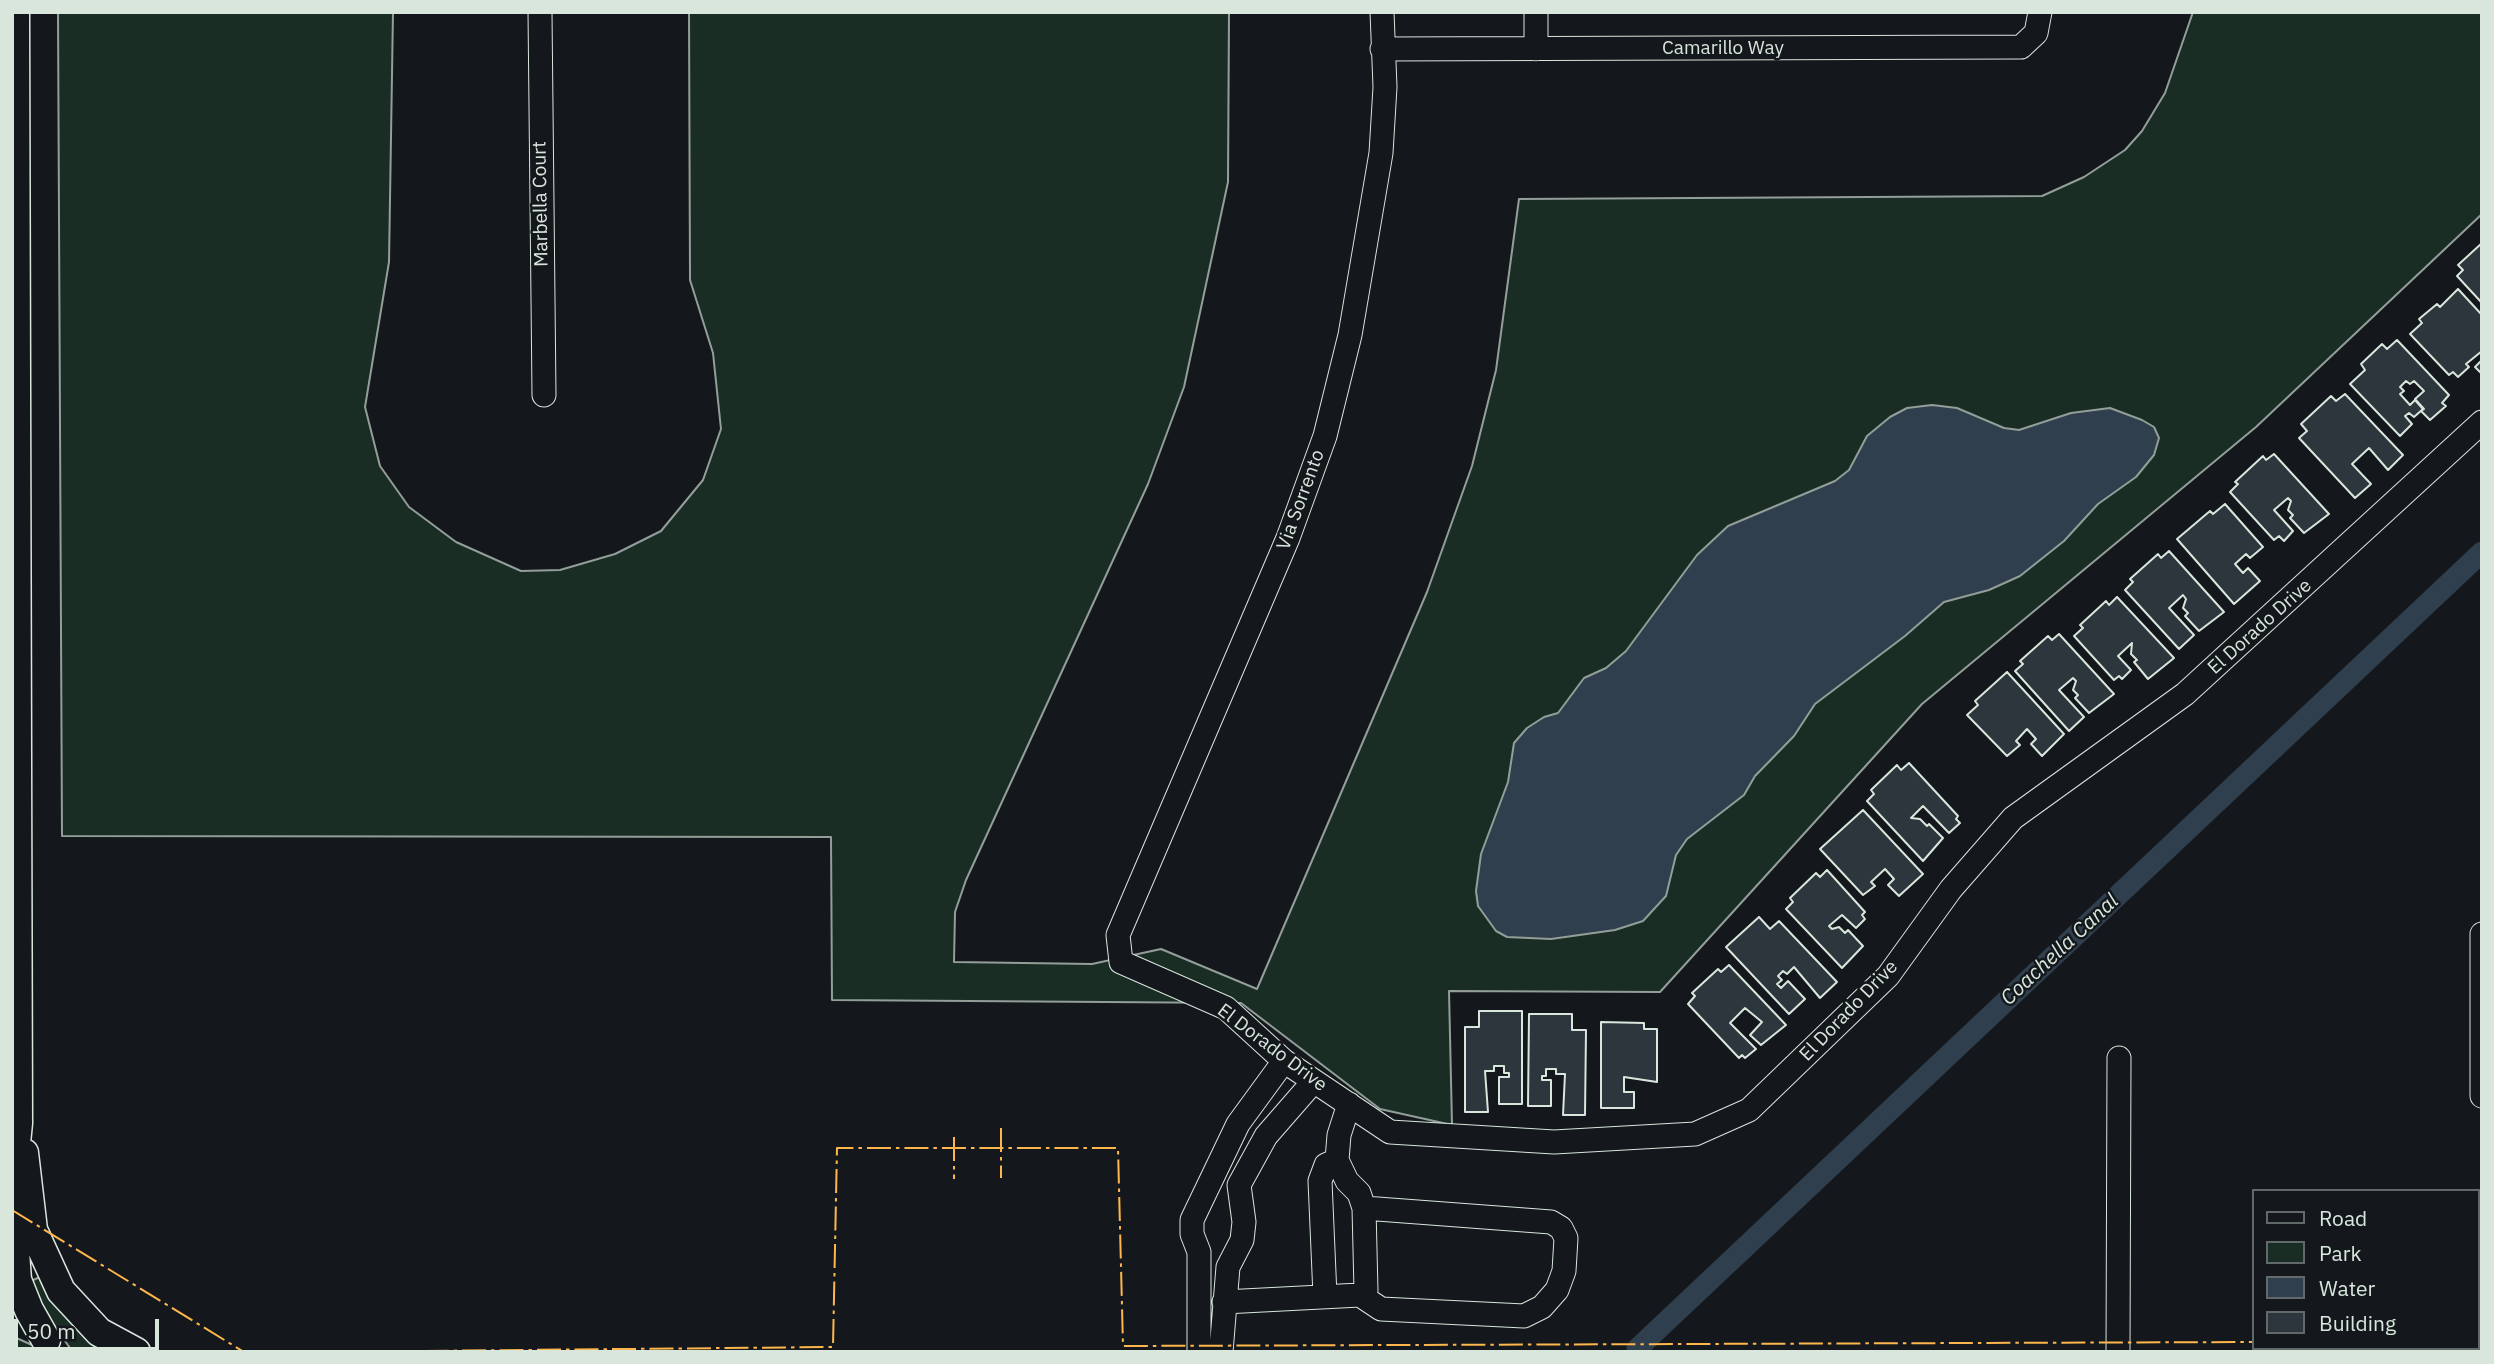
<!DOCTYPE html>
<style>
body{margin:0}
#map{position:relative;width:2494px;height:1364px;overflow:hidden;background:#14181c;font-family:"IBM Plex Sans",sans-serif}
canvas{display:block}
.frame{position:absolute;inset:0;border:14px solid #d8e6dc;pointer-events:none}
.legend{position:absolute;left:2252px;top:1189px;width:228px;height:161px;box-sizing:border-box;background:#14181c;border:2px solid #626a69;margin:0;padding:9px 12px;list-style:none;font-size:21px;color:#d8e6dc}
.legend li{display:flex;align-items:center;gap:14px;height:35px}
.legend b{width:35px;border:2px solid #626a69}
.scale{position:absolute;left:14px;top:1319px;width:145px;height:32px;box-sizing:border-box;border:4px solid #d8e6dc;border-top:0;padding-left:9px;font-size:21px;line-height:24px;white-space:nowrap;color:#d8e6dc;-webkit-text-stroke:5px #14181c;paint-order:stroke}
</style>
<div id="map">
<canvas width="2494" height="1364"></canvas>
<div class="frame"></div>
<ul class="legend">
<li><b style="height:9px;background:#14181c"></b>Road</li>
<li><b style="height:19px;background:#1a2d24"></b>Park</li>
<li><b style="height:19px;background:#2f3f4d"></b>Water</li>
<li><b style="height:19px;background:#2c363c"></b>Building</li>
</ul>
<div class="scale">50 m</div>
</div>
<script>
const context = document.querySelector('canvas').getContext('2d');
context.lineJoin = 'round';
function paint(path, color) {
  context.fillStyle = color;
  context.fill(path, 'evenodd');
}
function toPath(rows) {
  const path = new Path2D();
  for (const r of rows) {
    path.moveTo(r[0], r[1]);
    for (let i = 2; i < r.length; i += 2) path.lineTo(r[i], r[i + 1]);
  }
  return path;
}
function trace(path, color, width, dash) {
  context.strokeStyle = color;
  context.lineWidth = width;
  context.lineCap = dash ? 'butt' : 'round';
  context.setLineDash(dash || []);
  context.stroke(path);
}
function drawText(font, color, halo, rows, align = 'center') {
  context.font = font + ' "IBM Plex Sans",sans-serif';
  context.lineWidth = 5;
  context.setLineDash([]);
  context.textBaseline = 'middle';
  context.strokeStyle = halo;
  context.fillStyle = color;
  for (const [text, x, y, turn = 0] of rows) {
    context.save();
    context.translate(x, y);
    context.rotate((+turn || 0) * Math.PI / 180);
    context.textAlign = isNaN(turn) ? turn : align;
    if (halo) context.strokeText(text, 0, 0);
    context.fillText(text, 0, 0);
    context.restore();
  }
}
const green = toPath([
 [58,12,393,12,389,262,365,407,380,466,409,507,456,542,521,571,560,570,615,554,661,531,703,480,721,429,713,353,690,280,689,12,1229,12,1228,182,1184,387,1148,484,966,880,955,912,954,962,1092,964,1161,949,1257,989,1427,592,1472,466,1496,370,1519,199,2042,196,2084,177,2125,150,2142,131,2165,93,2193,12,2482,12,2482,214,2256,427,1922,704,1660,992,1449,991,1452,1125,1380,1109,1241,1003,832,1000,831,837,62,836,58,12],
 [40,1277,112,1352,77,1352,70,1348,42,1309,31,1281,40,1277],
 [12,1336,32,1345,41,1352,12,1352,12,1336]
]);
paint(green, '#1a2d24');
trace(green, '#939e99', 2);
const water = toPath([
 [1932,405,1957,408,2004,428,2019,430,2071,413,2110,408,2142,420,2154,427,2159,438,2154,455,2136,477,2098,504,2064,541,2020,576,1989,590,1944,602,1905,636,1815,704,1794,736,1755,776,1744,795,1687,839,1676,855,1666,896,1643,921,1615,930,1551,939,1507,937,1496,931,1478,906,1476,891,1481,854,1508,782,1514,743,1527,728,1544,717,1558,713,1584,678,1606,668,1626,651,1697,555,1728,526,1835,481,1849,470,1867,436,1890,417,1907,408,1932,405]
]);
paint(water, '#2f3f4d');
trace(water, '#939e99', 2);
trace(toPath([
 [1637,1349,2482,552]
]), '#2f3f4d', 21);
const building = toPath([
 [2482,243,2482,303,2457,276,2463,270,2458,265,2482,243],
 [2458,289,2482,315,2482,351,2466,364,2469,367,2458,377,2453,372,2449,375,2410,334,2422,323,2419,319,2437,304,2440,307,2458,289],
 [2397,340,2449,395,2442,403,2446,406,2430,420,2421,411,2424,409,2415,399,2424,391,2414,381,2410,384,2406,381,2400,387,2404,391,2400,394,2410,405,2415,400,2423,409,2414,417,2409,413,2405,416,2412,424,2400,436,2350,384,2365,370,2361,364,2382,344,2387,349,2397,340],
 [2482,360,2482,374,2475,367,2482,360],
 [2345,394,2403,455,2388,470,2369,448,2352,464,2371,484,2355,498,2299,438,2307,431,2301,424,2331,396,2336,401,2345,394],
 [2274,454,2329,514,2304,533,2290,518,2293,515,2288,510,2291,501,2288,498,2274,510,2293,531,2284,541,2279,536,2274,540,2230,492,2238,484,2235,482,2263,456,2266,460,2274,454],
 [2225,504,2263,547,2250,558,2246,554,2235,564,2243,573,2248,568,2260,581,2234,604,2177,539,2210,511,2213,514,2225,504],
 [2169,551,2224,612,2199,631,2185,616,2188,613,2183,608,2186,599,2183,595,2169,608,2194,635,2179,649,2125,590,2133,582,2130,579,2158,554,2161,558,2169,551],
 [2117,597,2174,658,2148,679,2134,662,2137,660,2131,654,2132,643,2118,656,2131,670,2122,679,2119,676,2114,680,2074,636,2083,628,2080,625,2106,601,2109,605,2117,597],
 [2059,634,2114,694,2089,713,2075,698,2078,695,2073,690,2076,681,2073,678,2059,690,2084,717,2069,731,2015,671,2023,664,2020,661,2048,636,2052,640,2059,634],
 [2007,672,2064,734,2042,756,2031,744,2036,739,2027,729,2016,741,2020,745,2007,756,1967,715,1978,705,1975,701,2007,672],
 [1909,763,1958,816,1956,819,1960,823,1949,833,1923,806,1911,818,1920,819,1927,826,1929,824,1943,838,1923,861,1867,801,1874,794,1871,790,1897,765,1901,770,1909,763],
 [1863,810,1923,874,1899,896,1888,885,1894,879,1885,869,1871,882,1875,886,1863,895,1820,849,1863,810],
 [1827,870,1865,912,1862,915,1865,919,1856,928,1842,915,1829,926,1832,929,1839,927,1845,933,1848,930,1863,946,1842,968,1786,909,1793,902,1790,898,1816,873,1820,877,1827,870],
 [1759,917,1770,929,1779,921,1837,982,1820,998,1794,967,1787,974,1783,971,1778,976,1782,980,1777,984,1781,988,1788,981,1805,999,1789,1014,1726,947,1759,917],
 [1729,965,1786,1025,1761,1045,1750,1035,1762,1022,1745,1008,1730,1023,1756,1049,1745,1058,1742,1055,1739,1058,1688,1004,1695,996,1692,993,1718,969,1721,972,1729,965],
 [1479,1011,1522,1011,1522,1104,1499,1104,1499,1077,1509,1077,1509,1073,1504,1073,1504,1066,1494,1066,1494,1071,1485,1071,1488,1112,1465,1112,1465,1027,1479,1027,1479,1011],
 [1529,1014,1572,1014,1572,1030,1586,1030,1585,1115,1563,1115,1565,1074,1556,1074,1556,1069,1546,1069,1546,1076,1542,1076,1542,1080,1551,1080,1551,1106,1528,1106,1529,1014],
 [1601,1022,1644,1023,1644,1029,1657,1029,1657,1082,1624,1077,1624,1092,1634,1092,1634,1108,1601,1108,1601,1022]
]);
paint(building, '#2c363c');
trace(building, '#d8e6dc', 2);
const minor = toPath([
 [540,12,544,395],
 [1382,12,1385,87,1381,153,1350,335,1325,436,1288,538,1118,935,1121,962,1226,1008,1284,1061,1390,1132,1554,1142,1695,1134,1749,1110,1888,976,1951,889,2013,818,2185,694,2482,422],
 [1536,12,1536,49],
 [1382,49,2021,47,2036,33,2040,12],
 [2482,934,2482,1096],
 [1360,1295,1381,1309,1524,1316,1542,1307,1557,1290,1564,1271,1566,1238,1561,1228,1551,1222,1364,1208],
 [1325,1296,1320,1181,1326,1165,1337,1160],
 [1224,1302,1360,1295,1366,1291,1364,1208,1359,1193,1347,1181,1337,1160,1339,1135,1349,1104],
 [1199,1352,1199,1252,1192,1234,1192,1220,1238,1124,1284,1061],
 [1221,1352,1228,1267,1242,1240,1244,1222,1239,1185,1266,1136,1313,1082],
 [2118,1352,2119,1058]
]);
const major = toPath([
 [24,1153,33,1230,61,1291,99,1332,136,1352],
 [12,1183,18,1123,15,12],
 [12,1210,17,1280,29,1310,46,1340]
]);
trace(minor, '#d8e6dc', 25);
trace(major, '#d8e6dc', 31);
trace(minor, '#14181c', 23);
trace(major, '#14181c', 28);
trace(toPath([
 [1001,1128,1001,1178],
 [954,1137,954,1179],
 [12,1210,244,1352],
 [2478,1341,2482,1341],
 [312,1352,833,1347,837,1148,1118,1148,1123,1346,2254,1342]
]), '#ffb74d', 2, [24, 5, 3.5, 5]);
drawText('19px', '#d8e6dc', '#14181c', [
 ["Camarillo Way",1723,49],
 ["Marbella Court",541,204,-91],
 ["Via Sorrento",1301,500,-70],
 ["El Dorado Drive",2260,627,-42],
 ["El Dorado Drive",1849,1011,-46],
 ["El Dorado Drive",1272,1048,37]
]);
drawText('italic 21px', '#d8e6dc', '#14181c', [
 ["Coachella Canal",2060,950,-43]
]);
</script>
